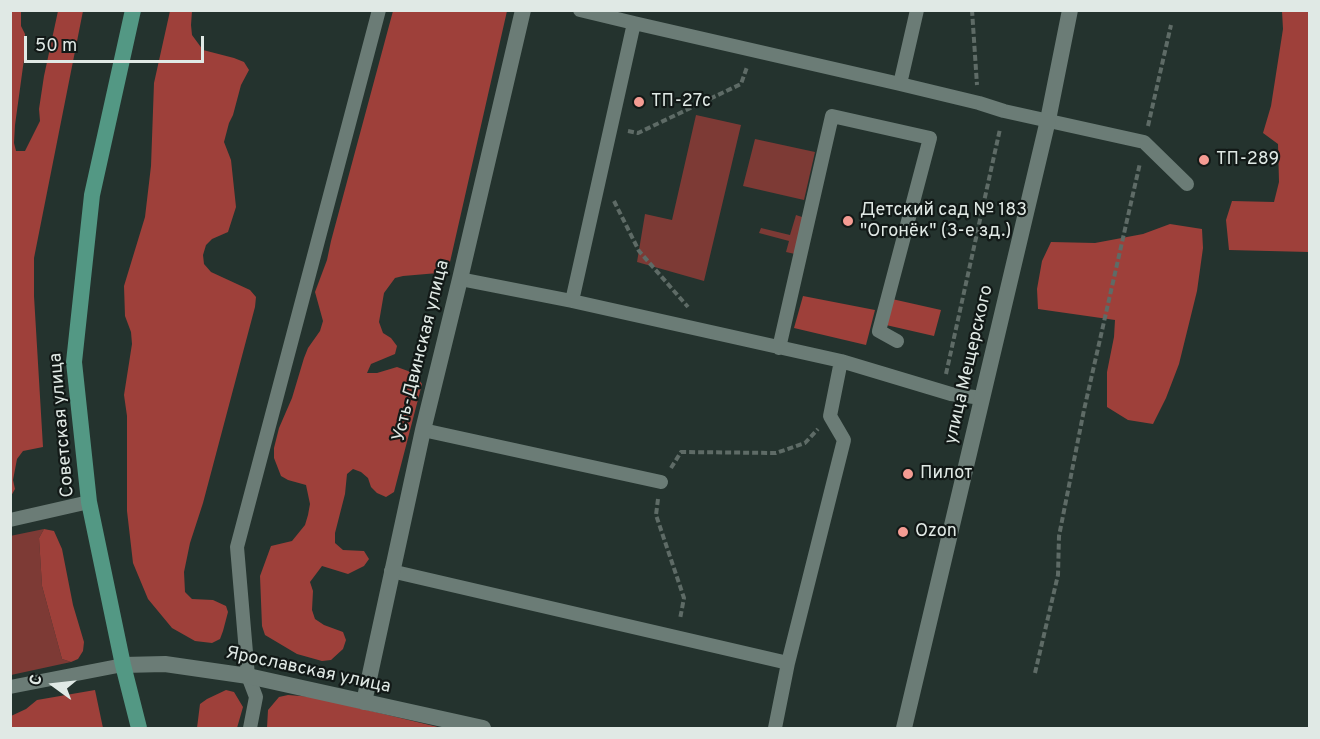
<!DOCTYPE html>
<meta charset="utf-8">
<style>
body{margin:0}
#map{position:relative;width:1320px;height:739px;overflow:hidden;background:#24332e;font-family:Overpass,sans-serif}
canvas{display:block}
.frame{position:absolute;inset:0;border:12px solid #e0e9e5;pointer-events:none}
.north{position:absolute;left:24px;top:655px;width:60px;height:60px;-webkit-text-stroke:4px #121917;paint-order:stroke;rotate:285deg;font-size:16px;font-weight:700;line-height:24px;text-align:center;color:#e0e9e5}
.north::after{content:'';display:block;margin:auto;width:21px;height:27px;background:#e0e9e5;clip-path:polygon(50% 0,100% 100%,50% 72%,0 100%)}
.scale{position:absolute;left:24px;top:36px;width:180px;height:27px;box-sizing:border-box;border:3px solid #e0e9e5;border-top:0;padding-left:8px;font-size:18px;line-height:21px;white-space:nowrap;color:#e0e9e5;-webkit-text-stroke:4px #121917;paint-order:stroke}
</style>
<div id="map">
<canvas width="1320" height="739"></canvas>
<div class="frame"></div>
<div class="north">С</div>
<div class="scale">50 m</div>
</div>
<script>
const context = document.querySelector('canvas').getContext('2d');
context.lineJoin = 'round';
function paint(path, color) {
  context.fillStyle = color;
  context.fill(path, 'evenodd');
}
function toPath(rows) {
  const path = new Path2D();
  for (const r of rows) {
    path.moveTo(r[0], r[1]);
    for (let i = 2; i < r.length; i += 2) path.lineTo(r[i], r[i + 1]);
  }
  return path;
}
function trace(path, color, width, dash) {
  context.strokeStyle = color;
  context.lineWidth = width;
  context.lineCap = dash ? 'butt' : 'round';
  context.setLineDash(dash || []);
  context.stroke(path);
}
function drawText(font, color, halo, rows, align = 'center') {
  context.font = font + ' Overpass,sans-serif';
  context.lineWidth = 4.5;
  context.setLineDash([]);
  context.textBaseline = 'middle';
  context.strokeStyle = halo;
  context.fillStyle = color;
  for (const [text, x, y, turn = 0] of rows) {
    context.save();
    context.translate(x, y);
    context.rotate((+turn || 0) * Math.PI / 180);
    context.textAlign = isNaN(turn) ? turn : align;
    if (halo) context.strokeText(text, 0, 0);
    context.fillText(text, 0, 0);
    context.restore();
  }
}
paint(toPath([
 [696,115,741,125,704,281,637,262,645,214,672,220],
 [755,139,815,152,804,200,743,186],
 [796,215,805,218,795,254,786,252,789,241,759,233,761,228,790,235],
 [44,529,39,538,42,586,62,659,71,662,11,675,10,536]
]), '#7d3a35');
paint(toPath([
 [11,10,21,11,21,26,25,34,25,52,15,125,14,143,16,151,25,151,40,121,39,109,44,76,58,11,83,11,34,258,34,296,43,447,23,451,17,459,13,480,15,489,11,496],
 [170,11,192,11,191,25,192,35,203,50,234,58,244,62,249,70,241,85,233,115,229,123,224,142,231,160,236,207,228,232,212,239,206,245,203,255,204,264,211,272,250,290,256,297,255,307,203,503,190,543,184,572,185,592,192,599,213,600,226,606,228,612,223,631,220,639,212,643,195,641,172,628,148,599,133,563,127,511,127,416,124,395,132,344,131,332,125,316,124,286,145,217,151,166,154,83],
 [393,11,507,11,450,262,446,271,438,273,403,276,395,278,384,293,379,322,383,333,391,338,397,346,395,354,371,364,367,373,377,373,397,367,408,371,416,376,422,384,394,492,386,497,377,493,371,487,368,478,361,472,353,469,347,474,345,494,335,533,335,543,343,550,364,551,369,559,364,566,348,574,322,566,310,582,313,591,312,610,315,619,324,625,343,632,346,640,343,649,331,660,322,661,297,654,265,635,262,626,260,576,271,546,292,541,305,525,308,515,310,504,306,485,288,480,281,476,274,458,274,448,279,428,292,398,304,358,308,348,320,331,323,321,315,292,327,260,331,241],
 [1282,11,1309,11,1309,252,1229,250,1226,220,1232,201,1274,202,1279,182,1278,144,1263,133,1271,106,1283,29],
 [1170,224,1202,229,1203,248,1197,291,1179,364,1166,398,1153,424,1128,420,1107,407,1107,372,1114,337,1115,320,1038,309,1037,289,1042,261,1051,242,1095,243,1143,234],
 [803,296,875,310,866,345,794,328],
 [892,299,941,310,934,336,886,325],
 [44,529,54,531,62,549,73,605,84,642,83,651,78,659,71,662,62,659,42,586,39,538],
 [95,690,103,728,11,728,11,716,26,709,37,700],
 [226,690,234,692,243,707,237,728,197,728,200,704,207,699],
 [288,695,313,697,442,728,267,728,268,710,279,697]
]), '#9e403a');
trace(toPath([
 [972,10,977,85],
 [1148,126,1171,25],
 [628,131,638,133,741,84,747,67],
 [614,201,639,251,688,307],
 [946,374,1000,129],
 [671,468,681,452,776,453,805,443,818,429],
 [658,499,656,515,684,598,680,619],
 [1035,673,1058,575,1059,536,1084,410,1140,163]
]), '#5e6b66', 4, [6, 3]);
trace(toPath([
 [580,10,634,23],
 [917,10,900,84,979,103,1004,111,1144,142,1187,184],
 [460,279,572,301,841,361,951,394,982,398],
 [572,301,634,23,900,84],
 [779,348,832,116,930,138,879,331,897,341],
 [423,430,661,482],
 [10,520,89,502],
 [391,571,788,663],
 [10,687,123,665],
 [250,728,256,697,248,676,237,547,379,10],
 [775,728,788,663,844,440,830,416,841,361]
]), '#6b7c76', 14);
trace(toPath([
 [123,665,165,664,248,676,483,728],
 [364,702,423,430,460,279,523,10],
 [904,728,1048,120,1070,10]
]), '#6b7c76', 16);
trace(toPath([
 [133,10,92,195,74,362,89,502,123,665,139,728]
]), '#539884', 16);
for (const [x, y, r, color] of [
 [639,102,6,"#f59c93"],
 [1204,160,6,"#f59c93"],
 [848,221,6,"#f59c93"],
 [908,474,6,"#f59c93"],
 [903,532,6,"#f59c93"]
]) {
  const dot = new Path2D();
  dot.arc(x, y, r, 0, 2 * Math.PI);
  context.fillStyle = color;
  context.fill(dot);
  trace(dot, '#121917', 2);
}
drawText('18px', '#e0e9e5', '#121917', [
 ["ТП-27c",651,102],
 ["ТП-289",1216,160],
 ["Детский сад № 183",860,211],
 ["\"Огонёк\" (3-е зд.)",860,232],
 ["Пилот",920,474],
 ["Ozon",915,532]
], 'left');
drawText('18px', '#e0e9e5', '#121917', [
 ["Усть-Двинская улица",422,351,-76],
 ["улица Мещерского",970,365,-77],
 ["Советская улица",63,425,-95],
 ["Ярославская улица",308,671,12]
]);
</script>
